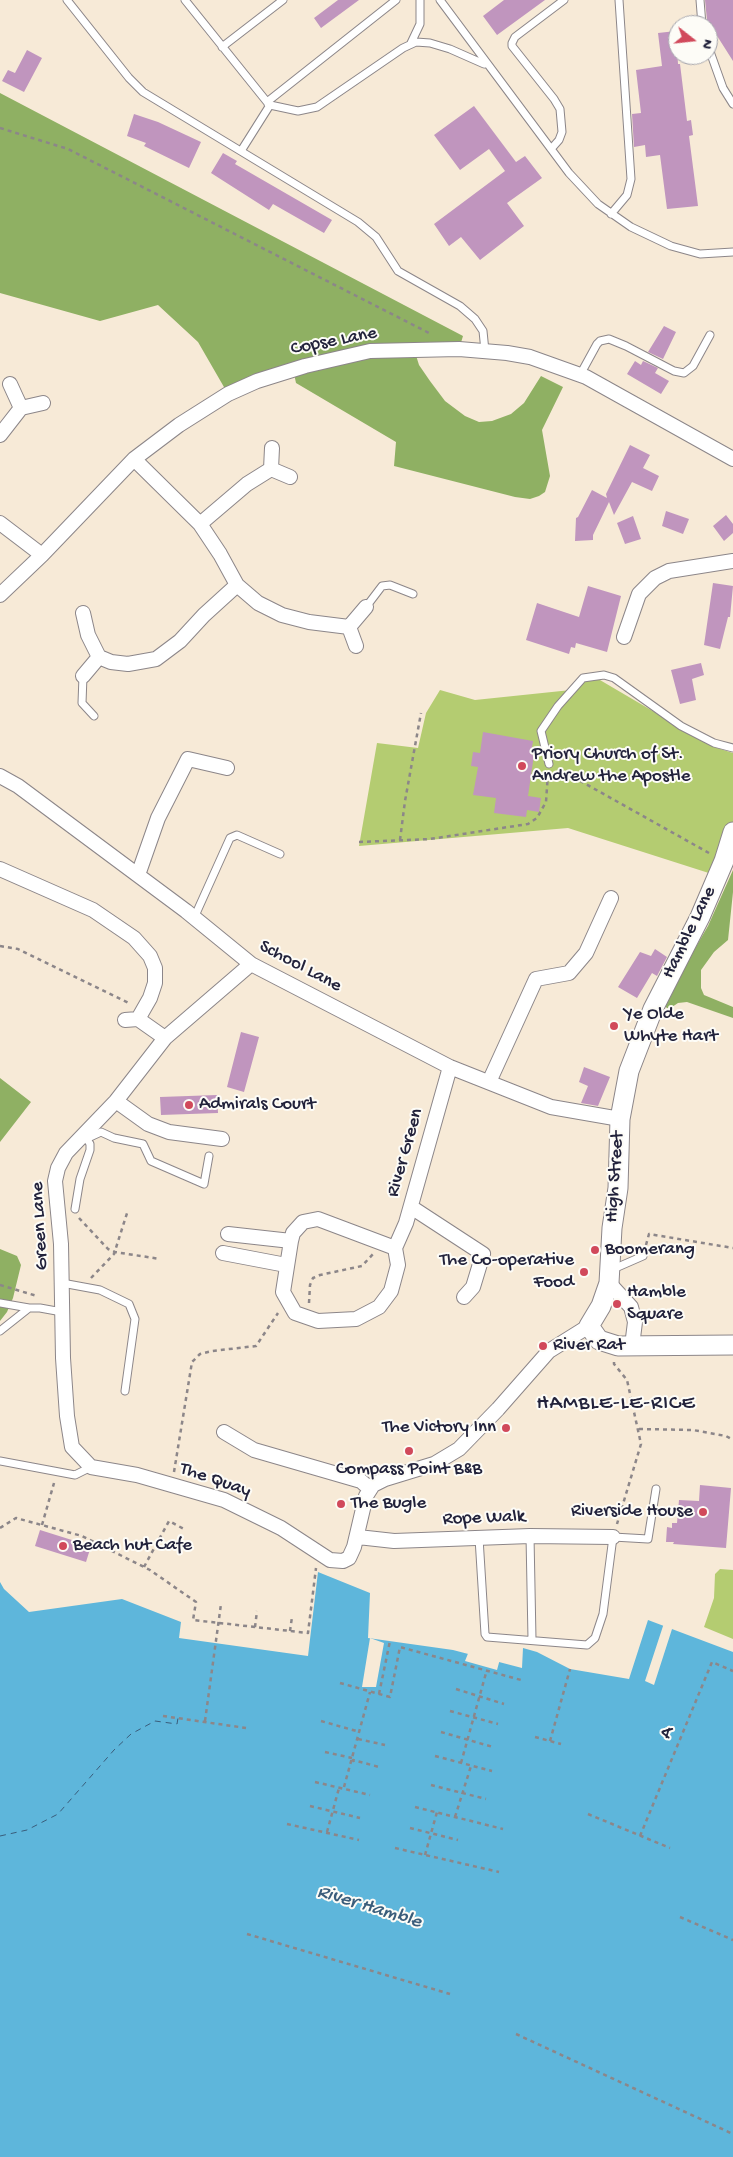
<!DOCTYPE html>
<style>
body{margin:0}
#map{position:relative;width:733px;height:2157px;overflow:hidden;background:#f7ead7;font-family:"Gochi Hand",sans-serif}
canvas{display:block}
.north{position:absolute;left:668px;top:15px;width:50px;height:50px;box-sizing:border-box;background:#fdfcf7;border:1px solid #a5a5ac;border-radius:50%;rotate:106deg;font-size:14px;font-weight:700;line-height:20px;text-align:center;color:#22223b}
.north::after{content:'';display:block;margin:auto;width:18px;height:22px;background:#d1495b;clip-path:polygon(50% 0,100% 100%,50% 72%,0 100%)}
</style>
<div id="map">
<canvas width="733" height="2157"></canvas>
<div class="north">N</div>
</div>
<script>
const context = document.querySelector('canvas').getContext('2d');
context.lineJoin = 'round';
function paint(path, color) {
  context.fillStyle = color;
  context.fill(path, 'evenodd');
}
function toPath(rows) {
  const path = new Path2D();
  for (const r of rows) {
    path.moveTo(r[0], r[1]);
    for (let i = 2; i < r.length; i += 2) path.lineTo(r[i], r[i + 1]);
  }
  return path;
}
function trace(path, color, width, dash) {
  context.strokeStyle = color;
  context.lineWidth = width;
  context.lineCap = dash ? 'butt' : 'round';
  context.setLineDash(dash || []);
  context.stroke(path);
}
function drawText(font, color, halo, rows, align = 'center') {
  context.font = font + ' "Gochi Hand",sans-serif';
  context.lineWidth = 4;
  context.setLineDash([]);
  context.textBaseline = 'middle';
  context.strokeStyle = halo;
  context.fillStyle = color;
  for (const [text, x, y, turn = 0] of rows) {
    context.save();
    context.translate(x, y);
    context.rotate((+turn || 0) * Math.PI / 180);
    context.textAlign = isNaN(turn) ? turn : align;
    if (halo) context.strokeText(text, 0, 0);
    context.fillText(text, 0, 0);
    context.restore();
  }
}
paint(toPath([
 [588,673,714,747,733,753,733,822,715,875,568,828,359,846,377,743,418,748,426,713,440,690,475,700,571,690],
 [720,1569,733,1570,733,1639,704,1627,714,1598,715,1574]
]), '#b4cc71');
paint(toPath([
 [0,93,463,336,459,349,414,349,419,365,430,381,445,401,465,416,479,422,492,421,511,414,524,403,541,376,563,387,542,430,550,476,545,492,539,496,530,499,515,497,394,466,396,442,296,383,293,369,228,394,198,342,158,305,100,321,0,293],
 [733,870,733,892,728,940,714,952,701,970,701,988,704,995,733,1007,733,1018,687,1002,678,1003,669,1009,662,1005,708,926],
 [0,1078,31,1102,0,1142],
 [0,1249,17,1256,21,1265,13,1298,7,1312,0,1321]
]), '#8fb063');
paint(toPath([
 [318,1572,370,1593,368,1638,453,1650,522,1668,523,1648,537,1652,570,1669,629,1679,648,1620,733,1652,733,2157,0,2157,0,1582,4,1589,29,1612,122,1599,181,1622,179,1638,308,1656]
]), '#5eb6db');
paint(toPath([
 [664,1623,673,1626,654,1685,645,1681],
 [370,1638,384,1643,376,1687,362,1687],
 [469,1651,500,1659,497,1670,465,1661]
]), '#f7ead7');
trace(toPath([
 [0,1836,27,1830,58,1814,114,1750,131,1734,155,1721,177,1724,178,1718]
]), '#3a5d7b', 1, [6, 5]);
paint(toPath([
 [338,0,359,0,321,28,314,18],
 [504,0,545,0,497,35,483,16],
 [705,0,733,0,733,61,707,20],
 [676,31,678,64,680,64,687,121,691,120,693,135,689,136,698,206,667,209,660,155,646,157,645,145,634,147,632,114,641,113,636,70,662,66,658,33],
 [27,50,42,58,24,92,2,81,8,70,15,73],
 [474,106,516,162,525,156,542,178,507,203,524,226,480,260,461,237,449,246,434,224,505,171,489,149,460,170,434,135],
 [134,114,158,122,201,142,189,168,144,146,146,143,127,136],
 [223,153,237,161,235,164,332,220,324,233,273,204,269,210,211,173],
 [664,326,676,332,663,359,648,352],
 [635,361,641,365,643,361,658,368,655,373,669,381,661,394,627,374],
 [630,445,650,455,643,468,659,476,652,491,632,482,614,515,609,502,593,535,593,540,575,541,576,518,578,517,592,490,607,498,606,494],
 [666,511,689,519,683,534,662,526],
 [726,515,733,524,733,533,724,541,713,526],
 [633,516,641,539,625,544,617,523],
 [713,583,733,586,730,617,728,617,720,649,704,645],
 [588,586,621,596,607,652,576,643,575,648,571,647,569,654,526,640,537,603,579,617],
 [701,663,704,675,692,679,696,700,680,704,671,670],
 [483,732,533,741,531,754,534,755,528,796,541,798,539,812,527,810,526,817,494,813,496,798,473,795,478,767,471,766,473,752,480,753],
 [655,949,667,957,657,976,652,973,637,998,618,987,640,952,651,956],
 [241,1032,259,1037,244,1092,227,1087],
 [584,1067,610,1077,598,1106,581,1103,588,1086,579,1082],
 [217,1095,218,1113,161,1115,160,1097],
 [700,1485,731,1488,726,1548,673,1544,674,1542,666,1542,667,1527,672,1528,672,1523,677,1523,679,1500,699,1501],
 [40,1530,91,1546,86,1562,35,1546]
]), '#c095be');
const lane = toPath([
 [67,0,129,78,143,92,358,222,376,237,398,271,460,306,475,319,483,331,485,351],
 [185,0,267,102,396,0],
 [440,0,569,173,598,204,631,227,671,246,700,254,733,252],
 [700,0,702,25],
 [411,43,420,24,420,0],
 [708,46,723,88,733,104],
 [222,47,283,0],
 [270,105,298,111,317,107,403,48,416,42,430,43,450,49,484,64],
 [551,149,559,140,562,132,560,109,554,99,512,46,512,43,515,37,564,0],
 [241,151,270,105,268,104],
 [611,214,627,195,631,179,619,0],
 [580,375,597,344,600,341,609,339,626,346,674,371,684,373,693,366,710,335],
 [366,607,382,586,390,585,413,594],
 [83,676,82,703,94,716],
 [549,764,541,731,558,706,583,678,604,675,614,678,681,726,714,743,733,748],
 [194,918,230,838,237,835,280,854],
 [88,1138,101,1132,114,1138,143,1144,151,1161,204,1184,209,1156],
 [75,1209,80,1179,90,1150,90,1144,85,1136],
 [611,1270,643,1256],
 [62,1283,100,1290,129,1304,135,1319,125,1391],
 [0,1303,29,1308],
 [0,1331,29,1308,40,1308,62,1312],
 [0,1461,75,1475,91,1467],
 [530,1536,532,1639],
 [479,1538,485,1634,487,1637,587,1645,595,1638,603,1614,613,1537,648,1539,656,1489]
]);
const street = toPath([
 [21,408,43,403],
 [0,435,21,408,10,384],
 [134,459,200,524,220,554,237,585,258,603,282,615,309,622,349,627,366,607],
 [271,469,272,448],
 [0,523,42,555],
 [200,524,247,484,271,469,290,477],
 [0,595,42,555,134,459,179,425,228,394,257,381,305,366,370,351,459,349,507,353,530,357,586,377,733,459],
 [83,613,88,635,99,657,111,662,128,664,156,659,180,641,204,615,237,585],
 [349,627,356,646],
 [624,637,639,594,655,578,669,571,733,561],
 [83,676,99,657],
 [0,776,18,786,186,911,251,964,450,1067,551,1107,620,1119],
 [0,869,93,910,134,938,150,956,155,968,155,983,150,998,138,1019],
 [138,875,158,818,188,759,227,768],
 [251,964,165,1038,116,1101,66,1153,58,1168,55,1181,61,1244,63,1358,67,1416,72,1447,91,1467,137,1475,224,1500,281,1528,330,1560,343,1561,349,1558,354,1547,366,1496,373,1485,385,1479,434,1464,459,1449,498,1409,549,1351,589,1326],
 [125,1020,138,1019,165,1038],
 [489,1082,536,979,569,973,586,953,611,898],
 [116,1101,148,1124,169,1132,222,1139],
 [411,1207,483,1254,473,1287,464,1297],
 [228,1234,291,1241],
 [395,1248,318,1219,303,1222,293,1233,291,1241,283,1292,295,1313,318,1321,356,1319,379,1307,391,1291,398,1265,395,1248,406,1223,450,1067],
 [223,1253,286,1265],
 [609,1283,631,1307,635,1322,632,1346],
 [224,1432,254,1450,361,1481,370,1489],
 [358,1537,394,1541,530,1536,613,1537]
]);
const secondary = toPath([
 [733,832,724,861,700,917,653,1009,629,1071,620,1119,618,1188,612,1228,609,1283,601,1306,589,1326,599,1340,618,1346,733,1345]
]);
trace(lane, '#8c8689', 9);
trace(street, '#8c8689', 16);
trace(secondary, '#8c8689', 21);
trace(toPath([
 [0,128,68,149,431,334],
 [559,769,709,853],
 [400,840,405,801,421,713],
 [359,842,430,839,528,824,537,818,546,802,548,773],
 [0,946,18,949,131,1004],
 [79,1218,108,1249,115,1252,160,1259],
 [646,1245,649,1234,733,1248],
 [91,1278,114,1254,128,1210],
 [0,1285,37,1296],
 [309,1303,310,1285,313,1278,320,1275,362,1266,373,1254],
 [614,1362,614,1364,627,1380,641,1444,617,1524],
 [639,1429,693,1430,726,1436,733,1440],
 [174,1472,192,1362,200,1354,212,1351,256,1346,278,1313],
 [42,1525,54,1483],
 [0,1528,16,1518,82,1536,150,1570,196,1602,193,1620,308,1633,316,1568],
 [144,1567,169,1521,184,1529],
 [255,1627,257,1611],
 [290,1631,292,1617],
 [340,1683,390,1697,400,1647,521,1680],
 [456,1689,504,1704],
 [379,1694,390,1641],
 [450,1711,498,1724],
 [163,1716,246,1728],
 [205,1721,221,1604],
 [321,1721,360,1732],
 [441,1732,493,1747],
 [535,1737,561,1744],
 [358,1739,385,1745],
 [550,1741,570,1669],
 [325,1752,352,1758],
 [435,1756,492,1771],
 [354,1762,353,1760,379,1767],
 [461,1763,486,1673],
 [315,1782,370,1795],
 [431,1785,486,1799],
 [344,1787,370,1692],
 [310,1806,360,1818],
 [415,1807,503,1829],
 [588,1814,670,1848],
 [455,1817,471,1766],
 [287,1824,359,1840],
 [410,1828,458,1840],
 [327,1832,339,1788],
 [640,1836,712,1662,733,1671],
 [395,1848,499,1872],
 [425,1855,437,1812],
 [680,1917,733,1940],
 [247,1934,450,1994],
 [516,2034,733,2134]
]), '#8c8689', 2.5, [4, 4]);
trace(lane, '#fff', 7);
trace(street, '#fff', 14);
trace(secondary, '#fff', 19);
for (const [x, y, r, color] of [
 [522,766,5,"#d1495b"],
 [614,1026,5,"#d1495b"],
 [189,1105,5,"#d1495b"],
 [595,1250,5,"#d1495b"],
 [584,1272,5,"#d1495b"],
 [617,1304,5,"#d1495b"],
 [543,1346,5,"#d1495b"],
 [506,1428,5,"#d1495b"],
 [409,1451,5,"#d1495b"],
 [341,1504,5,"#d1495b"],
 [703,1512,5,"#d1495b"],
 [63,1546,5,"#d1495b"]
]) {
  const dot = new Path2D();
  dot.arc(x, y, r, 0, 2 * Math.PI);
  context.fillStyle = color;
  context.fill(dot);
  trace(dot, '#fdfcf7', 2);
}
drawText('19px', '#22223b', '#fdfcf7', [
 ["Copse Lane",334,342,-11],
 ["Hamble Lane",690,933,-64],
 ["School Lane",300,967,28],
 ["River Green",406,1153,-74],
 ["High Street",616,1177,-86],
 ["Green Lane",41,1226,-93],
 ["The Quay",215,1481,19],
 ["Rope Walk",484,1519,-2],
 ["A",668,1733,-68]
]);
drawText('19px', '#22223b', '#fdfcf7', [
 ["Priory Church of St.",532,755],
 ["Andrew the Apostle",532,777],
 ["Ye Olde",624,1015],
 ["Whyte Hart",624,1037],
 ["Admirals Court",199,1105],
 ["Boomerang",605,1250],
 ["The Co-operative",574,1261,"right"],
 ["Food",574,1283,"right"],
 ["Hamble",627,1293],
 ["Square",627,1315],
 ["River Rat",553,1346],
 ["The Victory Inn",496,1428,"right"],
 ["Compass Point B&B",409,1470,"center"],
 ["The Bugle",351,1504],
 ["Riverside House",693,1512,"right"],
 ["Beach hut Cafe",73,1546]
], 'left');
drawText('italic 20px', '#3a5d7b', '#fdfcf7', [
 ["River Hamble",369,1908,17]
]);
context.letterSpacing = '1px';
drawText('21px', '#22223b', '#fdfcf7', [
 ["HAMBLE-LE-RICE",616,1405]
]);
context.letterSpacing = '0px';
</script>
